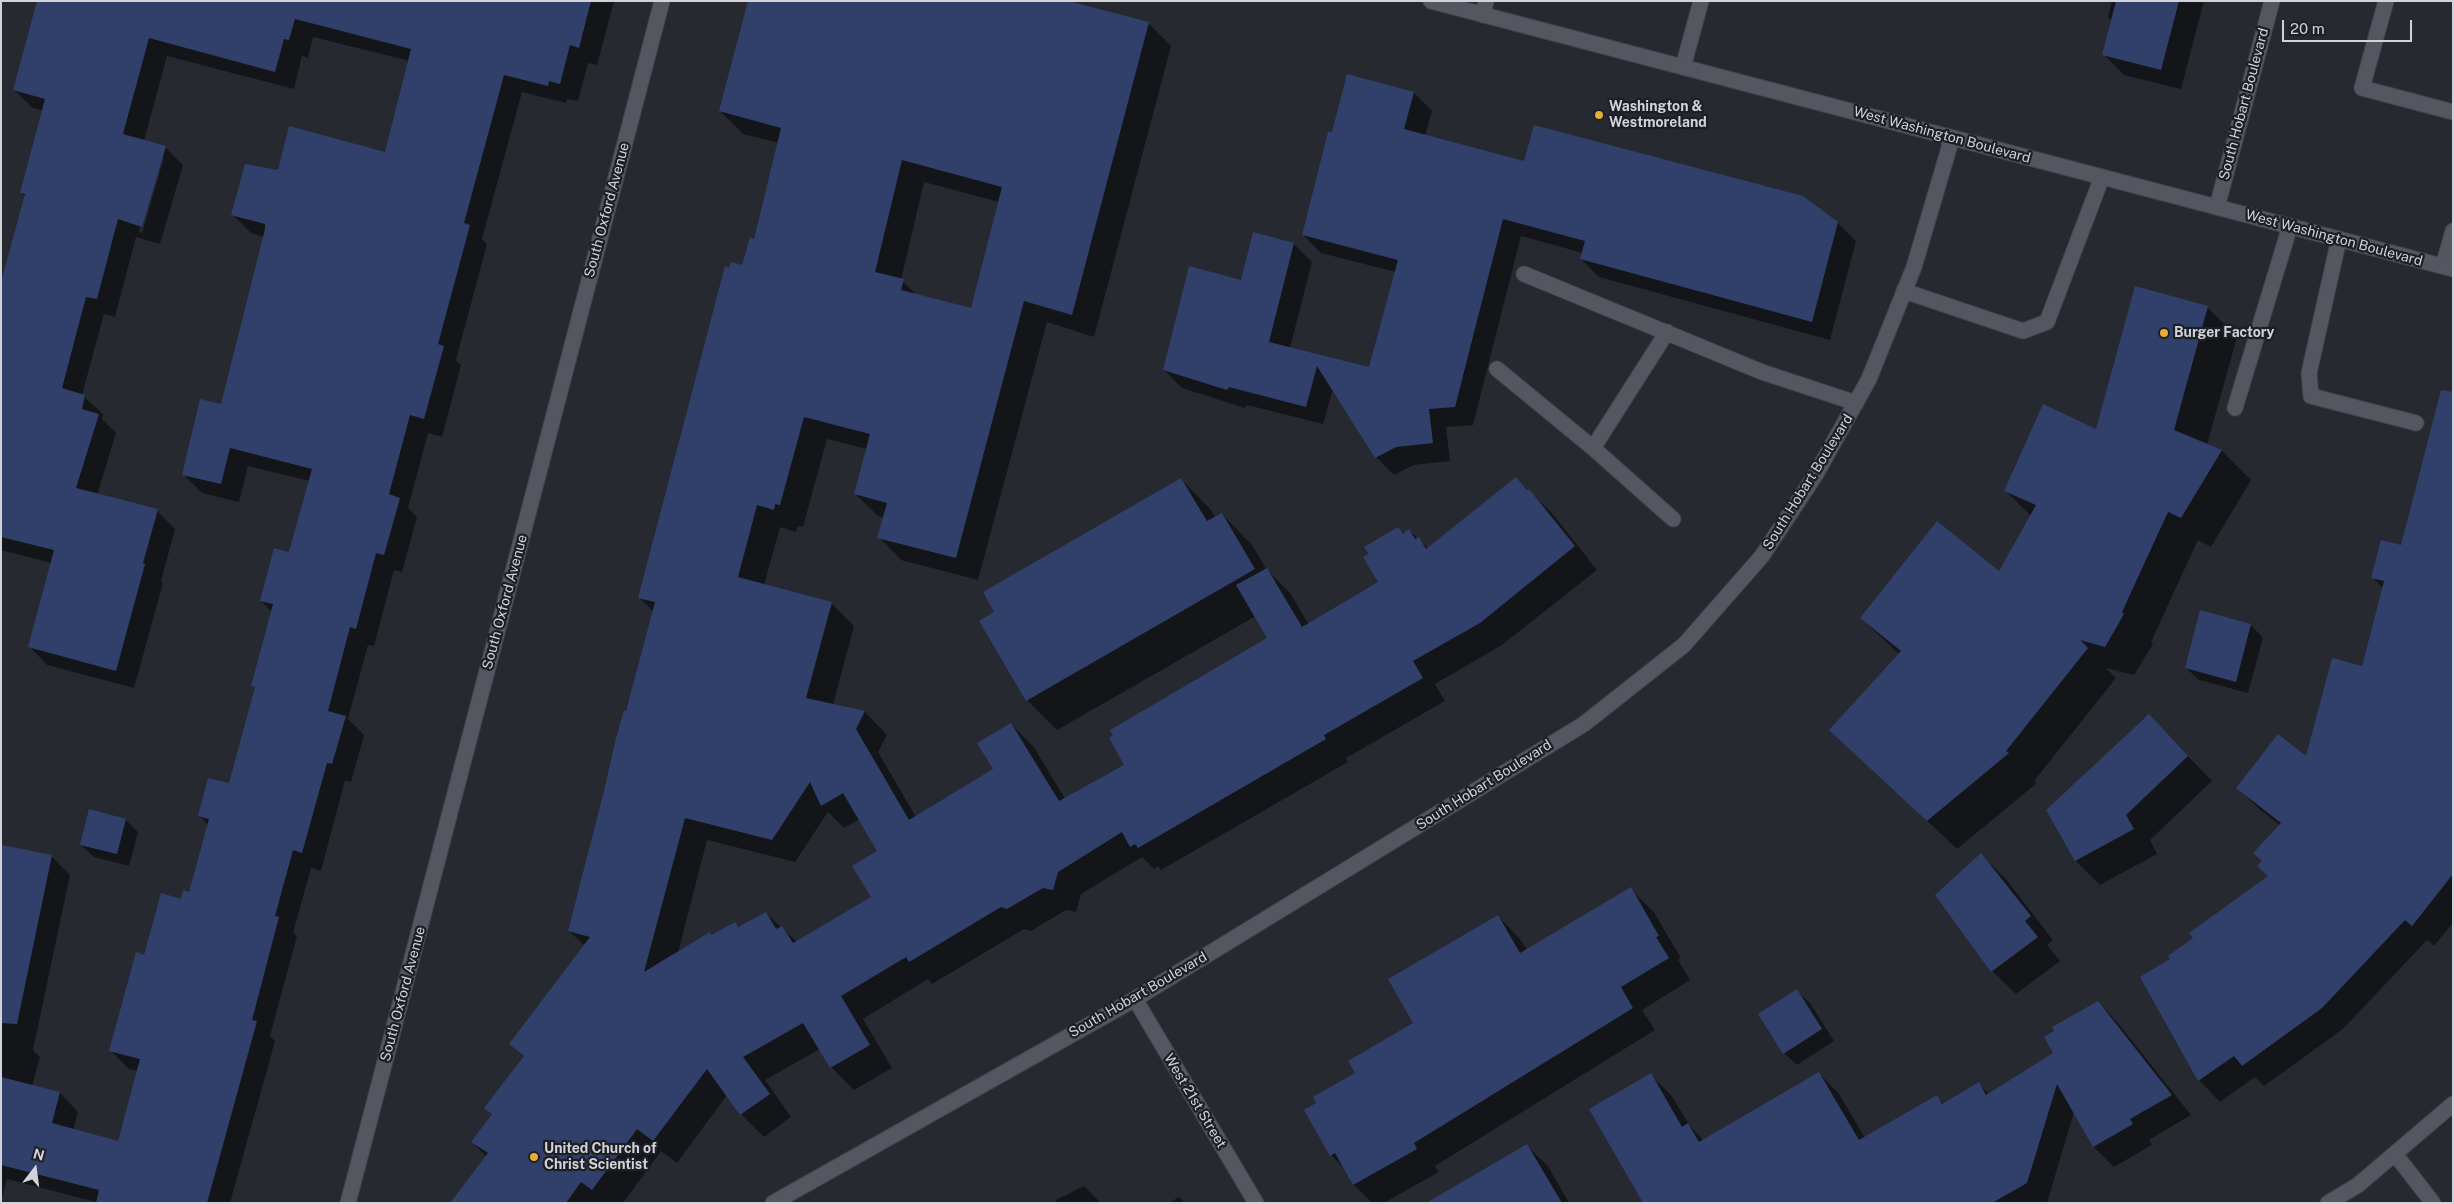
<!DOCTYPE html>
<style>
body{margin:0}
#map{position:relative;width:2454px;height:1204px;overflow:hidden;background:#262930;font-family:"Public Sans",sans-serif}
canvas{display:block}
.frame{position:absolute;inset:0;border:2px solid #d1d3d8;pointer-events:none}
.north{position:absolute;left:10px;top:1144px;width:50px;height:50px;-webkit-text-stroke:4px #1d1f26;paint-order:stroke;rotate:15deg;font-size:14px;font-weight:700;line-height:20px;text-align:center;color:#d1d3d8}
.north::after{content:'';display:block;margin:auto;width:18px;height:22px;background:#d1d3d8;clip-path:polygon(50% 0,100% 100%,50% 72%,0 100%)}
.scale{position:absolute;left:2282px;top:20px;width:130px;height:22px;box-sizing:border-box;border:2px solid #d1d3d8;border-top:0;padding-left:6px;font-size:15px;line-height:18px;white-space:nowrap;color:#d1d3d8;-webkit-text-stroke:4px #1d1f26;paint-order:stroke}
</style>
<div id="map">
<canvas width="2454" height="1204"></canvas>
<div class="frame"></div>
<div class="north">N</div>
<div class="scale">20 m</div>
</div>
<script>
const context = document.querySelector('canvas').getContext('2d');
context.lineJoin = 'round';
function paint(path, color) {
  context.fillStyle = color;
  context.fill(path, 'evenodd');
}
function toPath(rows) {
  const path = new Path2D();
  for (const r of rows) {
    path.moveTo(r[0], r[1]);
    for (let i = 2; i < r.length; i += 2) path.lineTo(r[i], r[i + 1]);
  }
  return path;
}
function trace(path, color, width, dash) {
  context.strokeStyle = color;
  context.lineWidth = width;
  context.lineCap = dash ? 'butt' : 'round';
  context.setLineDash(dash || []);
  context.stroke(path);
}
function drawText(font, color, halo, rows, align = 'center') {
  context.font = font + ' "Public Sans",sans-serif';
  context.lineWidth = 4.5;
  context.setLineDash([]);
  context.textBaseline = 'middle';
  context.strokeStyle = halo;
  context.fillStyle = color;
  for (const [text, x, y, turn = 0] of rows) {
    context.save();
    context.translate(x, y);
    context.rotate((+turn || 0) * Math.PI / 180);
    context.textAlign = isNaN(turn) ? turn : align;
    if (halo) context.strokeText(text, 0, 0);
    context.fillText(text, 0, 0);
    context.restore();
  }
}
paint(toPath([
 [38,1,614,1,597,65,588,63,578,101,567,99,566,103,522,92,482,239,487,244,456,360,461,365,442,437,428,433,408,508,417,517,402,572,394,570,374,646,368,645,348,719,364,735,351,782,345,780,321,871,311,868,293,933,297,936,270,1036,275,1041,230,1203,100,1203,7,1179,1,1201,1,846,52,857,70,875,33,1050,40,1057,32,1086,60,1093,78,1112,73,1130,119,1142,138,1071,129,1069,111,1051,145,956,182,900,190,894,208,825,200,816,230,785,255,688,253,685,272,612,261,601,292,549,310,481,248,466,239,502,202,493,184,475,222,406,264,237,251,233,233,215,278,172,386,153,410,61,313,37,308,58,302,56,294,89,167,56,144,141,165,147,183,165,160,244,136,237,115,317,104,314,82,395,103,414,102,419,116,433,97,495,157,511,175,529,161,581,163,583,134,688,47,665,29,646,52,563,1,550,1,285,25,197,22,193,44,111,33,108,14,90],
 [161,157,164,157,142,233,139,232],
 [1063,1,1149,24,1171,46,1094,337,1047,322,978,580,901,560,879,537,884,518,878,516,855,494,867,449,827,439,803,527,798,526,796,532,780,527,764,585,831,603,854,626,833,705,865,712,887,735,878,752,916,817,995,769,1011,724,1034,747,1065,799,1126,765,1269,639,1256,616,1057,730,1027,700,996,613,1181,479,1211,510,1216,518,1222,514,1252,545,1267,570,1290,593,1309,625,1380,583,1370,554,1398,528,1404,534,1409,530,1429,549,1516,479,1552,513,1597,570,1502,645,1435,684,1445,701,1346,758,1348,762,1161,870,1158,866,1154,869,1142,857,1081,894,1076,912,1066,910,1031,931,1024,929,932,984,928,979,863,1019,892,1068,854,1090,831,1067,820,1049,765,1080,791,1117,764,1137,741,1114,727,1095,677,1163,661,1151,623,1203,451,1203,487,1157,472,1142,493,1115,485,1108,524,1057,510,1044,585,946,569,931,654,612,639,597,730,269,743,267,755,240,779,143,743,134,720,111],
 [924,182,999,202,971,310,918,296,901,280],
 [828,812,844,828,860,819,879,852,872,898,797,942,766,913,739,928,735,924,712,936,709,933,678,953,707,840,795,862],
 [2112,1,2204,1,2181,89,2124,75,2104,55,2112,21,2108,17],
 [1414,93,1432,111,1425,136,1524,163,1838,223,1856,241,1830,340,1599,277,1581,259,1583,253,1521,236,1473,425,1446,427,1450,461,1414,465,1394,475,1376,457,1333,389,1323,424,1247,405,1245,408,1182,388,1164,370,1242,282,1294,244,1312,262,1290,348,1369,369,1396,272,1321,253,1303,235,1333,134],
 [2207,307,2237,337,2207,445,2222,451,2251,480,2211,547,2198,540,2151,642,2153,644,2134,675,2106,668,2116,678,2034,781,2037,783,1957,849,1831,730,1900,655,1861,618,2000,573,2031,516,2005,490,2097,431],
 [2453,428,2453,923,2434,946,2427,940,2343,1029,2264,1086,2255,1077,2220,1102,2199,1080,2141,977,2172,959,2270,876,2263,861,2281,826,2259,809,2238,788,2307,758,2363,667,2384,589,2372,577,2402,546],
 [2201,612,2251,625,2263,638,2248,693,2199,680,2186,668],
 [2149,716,2212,781,2150,840,2157,854,2100,885,2076,861,2047,810],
 [126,820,138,832,129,866,94,857,81,845],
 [1981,855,2005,878,2053,940,2047,945,2060,961,2016,994,1992,971],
 [1630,889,1653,911,1681,958,1678,960,1690,980,1642,1010,1655,1030,1435,1166,1439,1172,1384,1203,1372,1203,1354,1185,1346,1170,1331,1155,1356,1074,1415,1023,1498,916,1520,939,1527,950],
 [1797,991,1810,1003,1834,1041,1797,1065,1784,1053],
 [2098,1002,2118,1023,2191,1115,2149,1140,2152,1145,2114,1167,2094,1147,2074,1112,2047,1203,1645,1203,1651,1075,1671,1095,1690,1126,1704,1141,1819,1073,1839,1094,1865,1138,1937,1097,1944,1104,1979,1084,1989,1094,2055,1054],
 [1527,1146,1548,1166,1569,1203,1459,1203],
 [1084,1186,1101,1203,1056,1203,1056,1200],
 [1179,1197,1185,1203,1169,1203]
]), '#0007');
paint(toPath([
 [37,1,591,1,579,48,570,45,560,84,549,81,548,86,504,75,464,223,470,225,438,344,444,346,424,419,410,415,389,494,400,498,384,555,376,553,356,629,350,627,328,711,346,716,332,764,327,763,302,853,293,850,275,916,279,917,252,1020,257,1021,207,1203,96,1203,99,1190,1,1165,1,1077,60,1092,52,1123,118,1141,140,1059,109,1051,136,952,144,955,161,893,181,899,183,890,189,892,209,819,198,816,208,778,229,783,255,687,251,686,273,604,260,601,274,548,288,552,290,548,312,469,230,448,221,484,182,475,200,399,221,404,265,229,265,224,231,215,245,164,278,170,289,126,385,152,411,49,295,19,289,40,284,39,275,72,149,38,123,134,166,146,142,227,118,219,97,299,86,297,62,388,85,395,82,409,99,414,76,488,158,509,143,563,145,564,116,671,28,647,54,550,1,537,1,282,25,194,20,193,45,99,13,90],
 [748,1,1068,1,1149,22,1072,315,1024,301,956,558,877,538,887,503,854,494,870,434,804,417,780,505,775,504,774,510,757,505,738,577,832,602,806,698,865,711,856,729,909,820,993,769,977,743,1011,723,1059,801,1124,765,1109,738,1113,735,1110,730,1267,638,1236,585,1267,568,1302,627,1378,582,1363,557,1369,554,1364,547,1398,527,1403,534,1409,529,1415,539,1419,537,1426,549,1516,477,1527,490,1529,489,1575,546,1480,623,1413,661,1423,678,1324,735,1326,739,1138,848,1135,844,1130,847,1122,832,1058,872,1053,890,1043,888,1007,909,1001,907,909,962,906,957,841,996,870,1045,830,1068,803,1023,743,1057,770,1094,740,1115,707,1069,653,1141,637,1129,592,1190,581,1182,566,1203,450,1203,488,1153,471,1142,492,1114,484,1108,524,1056,509,1044,590,937,568,931,604,791,616,738,624,710,626,711,655,602,638,598,725,266,729,268,731,262,742,265,750,237,754,239,781,128,719,111],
 [902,160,1002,187,971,308,901,290,904,279,875,272],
 [810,782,821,806,843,793,877,851,852,866,871,897,793,943,782,926,776,929,766,912,738,927,735,922,711,935,710,932,644,972,685,818,772,840],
 [2116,1,2179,1,2161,70,2102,55],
 [1347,74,1414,92,1404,129,1524,161,1534,125,1803,196,1838,222,1812,322,1580,259,1585,241,1503,219,1455,407,1429,409,1433,443,1396,447,1375,458,1317,366,1306,407,1229,387,1227,390,1163,370,1189,266,1241,280,1253,232,1294,243,1269,342,1369,367,1398,260,1302,235,1328,132,1332,132],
 [2135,286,2208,306,2174,430,2222,450,2181,518,2168,512,2122,612,2124,614,2105,647,2080,640,2088,648,2006,751,2009,753,1927,821,1829,730,1901,651,1860,618,1937,521,1999,571,2036,505,2004,491,2043,404,2096,429],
 [2441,390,2453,392,2453,874,2412,926,2405,920,2322,1008,2242,1066,2234,1056,2198,1081,2140,977,2170,959,2168,956,2193,938,2189,933,2268,876,2257,866,2262,861,2253,853,2281,823,2236,788,2278,734,2306,756,2332,658,2362,666,2384,581,2371,578,2381,540,2401,545],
 [1181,478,1207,521,1222,513,1255,569,1026,701,979,621,994,612,983,592],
 [2200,610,2251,624,2236,682,2185,668],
 [2149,714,2188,756,2126,815,2134,829,2075,861,2046,810],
 [89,809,126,819,117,854,80,845],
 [1,845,52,855,17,1024,1,1023],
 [1981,853,2031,916,2025,921,2038,937,1991,972,1935,895],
 [1631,887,1659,936,1656,937,1669,958,1621,987,1633,1008,1414,1143,1417,1149,1353,1185,1335,1153,1330,1156,1304,1110,1316,1103,1313,1097,1355,1073,1348,1061,1413,1023,1388,979,1498,915,1520,953],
 [1797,989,1822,1029,1783,1054,1758,1014],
 [2098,1001,2172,1095,2130,1119,2133,1124,2093,1147,2057,1084,2027,1183,1992,1203,1643,1203,1589,1109,1651,1073,1682,1127,1688,1123,1699,1142,1819,1072,1859,1140,1937,1095,1942,1104,1979,1082,1986,1095,2053,1053,2044,1037,2054,1031,2052,1027],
 [1527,1144,1562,1203,1426,1203]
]), '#30406b');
const lane = toPath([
 [2386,1,2362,88,2453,112],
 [1683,67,1701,1],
 [2339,239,2309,373,2311,396,2416,423],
 [2443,266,2453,231],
 [1524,274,1762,372,1856,403],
 [1904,291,2023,331,2047,322,2102,177],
 [1497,369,1593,448,1667,332],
 [2235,408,2290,226],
 [1593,448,1673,519],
 [2395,1154,2433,1203]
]);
const street = toPath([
 [1483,15,1486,1],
 [2217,207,2272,1],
 [1135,999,1256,1203],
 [348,1203,662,1],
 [773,1203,1135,999,1584,724,1684,645,1762,556,1816,474,1869,379,1914,267,1952,138],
 [2328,1203,2358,1185,2453,1104]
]);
const secondary = toPath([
 [1431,1,2453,269]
]);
trace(lane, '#41444a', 17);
trace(street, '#41444a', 17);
trace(secondary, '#41444a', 17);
trace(lane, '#54575f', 15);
trace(street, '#54575f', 15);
trace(secondary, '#54575f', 15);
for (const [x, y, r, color] of [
 [1599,115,5,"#e6ad36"],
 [2164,333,5,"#e6ad36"],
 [534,1157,5,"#e6ad36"]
]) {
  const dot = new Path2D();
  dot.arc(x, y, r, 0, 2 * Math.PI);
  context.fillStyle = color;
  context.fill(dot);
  trace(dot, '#1d1f26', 2);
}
drawText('14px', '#d1d3d8', '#1d1f26', [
 ["South Hobart Boulevard",2244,104,-75],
 ["West Washington Boulevard",1942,135,15],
 ["South Oxford Avenue",607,210,-75],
 ["West Washington Boulevard",2334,238,15],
 ["South Hobart Boulevard",1808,482,-58],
 ["South Oxford Avenue",505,602,-75],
 ["South Hobart Boulevard",1484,785,-32],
 ["South Oxford Avenue",403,994,-75],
 ["South Hobart Boulevard",1138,995,-30],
 ["West 21st Street",1195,1101,59]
]);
drawText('bold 14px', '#d1d3d8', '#1d1f26', [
 ["Washington &",1609,107],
 ["Westmoreland",1609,123],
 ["Burger Factory",2174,333],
 ["United Church of",544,1149],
 ["Christ Scientist",544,1165]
], 'left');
</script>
